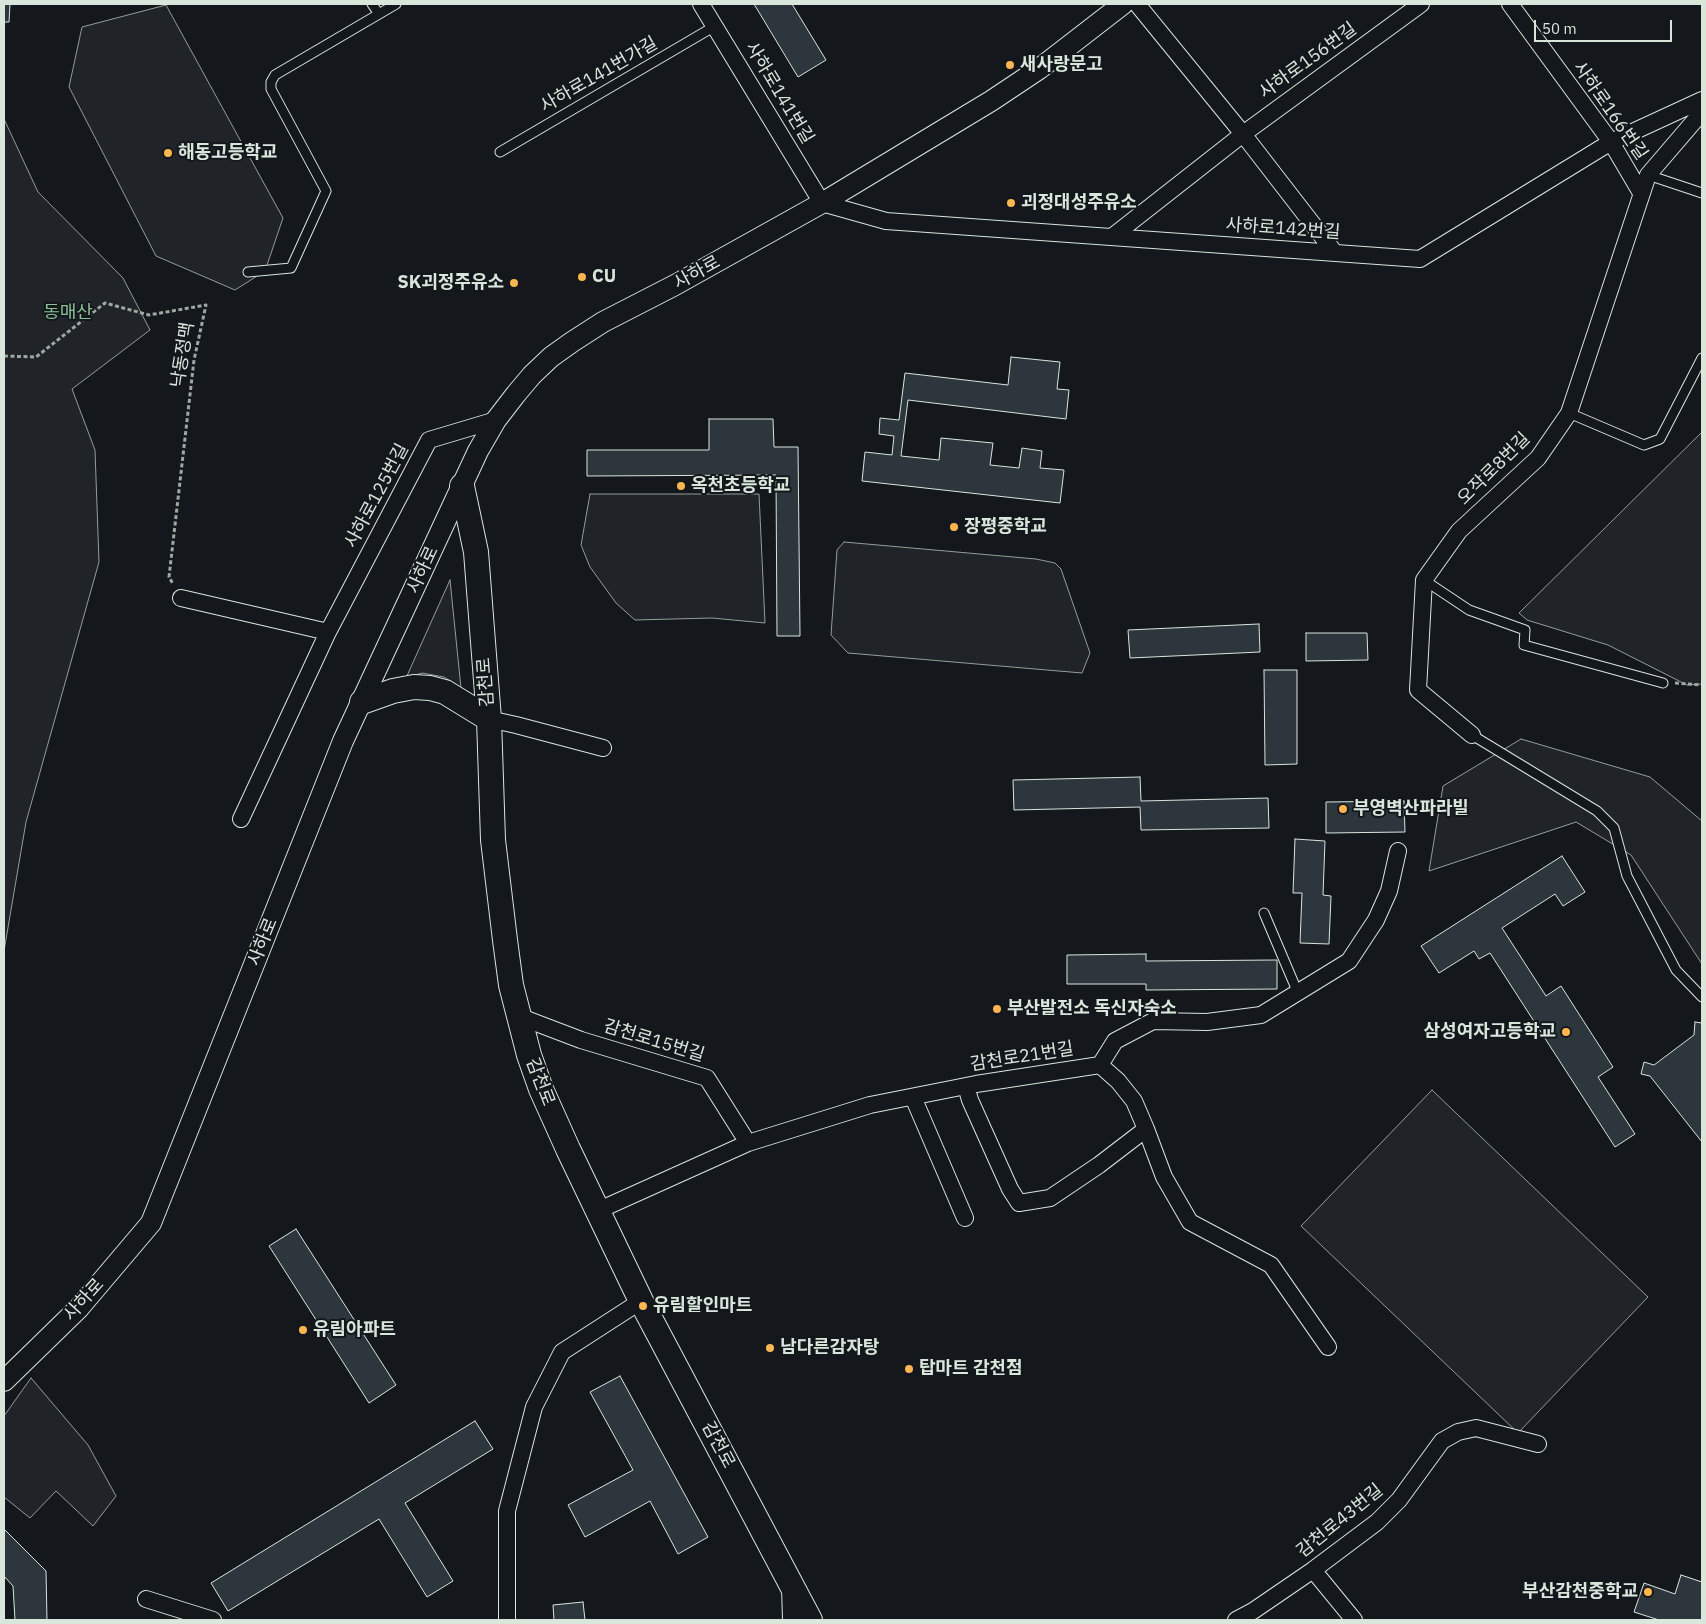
<!DOCTYPE html>
<meta charset="utf-8">
<style>
body{margin:0}
#map{position:relative;width:1706px;height:1624px;overflow:hidden;background:#14181c;font-family:"IBM Plex Sans",sans-serif}
canvas{display:block}
.frame{position:absolute;inset:0;border:5px solid #d8e6dc;pointer-events:none}
.scale{position:absolute;left:1534px;top:20px;width:138px;height:22px;box-sizing:border-box;border:2px solid #d8e6dc;border-top:0;padding-left:6px;font-size:15px;line-height:18px;white-space:nowrap;color:#d8e6dc;-webkit-text-stroke:4px #14181c;paint-order:stroke}
</style>
<div id="map">
<canvas width="1706" height="1624"></canvas>
<div class="frame"></div>
<div class="scale">50 m</div>
</div>
<script>
const context = document.querySelector('canvas').getContext('2d');
context.lineJoin = 'round';
function paint(path, color) {
  context.fillStyle = color;
  context.fill(path, 'evenodd');
}
function toPath(rows) {
  const path = new Path2D();
  for (const r of rows) {
    path.moveTo(r[0], r[1]);
    for (let i = 2; i < r.length; i += 2) path.lineTo(r[i], r[i + 1]);
  }
  return path;
}
function trace(path, color, width, dash) {
  context.strokeStyle = color;
  context.lineWidth = width;
  context.lineCap = dash ? 'butt' : 'round';
  context.setLineDash(dash || []);
  context.stroke(path);
}
function drawText(font, color, halo, rows, align = 'center') {
  context.font = font + ' "IBM Plex Sans","Noto Sans KR",sans-serif';
  context.lineWidth = 4;
  context.setLineDash([]);
  context.textBaseline = 'middle';
  context.strokeStyle = halo;
  context.fillStyle = color;
  for (const [text, x, y, turn = 0] of rows) {
    context.save();
    context.translate(x, y);
    context.rotate((+turn || 0) * Math.PI / 180);
    context.textAlign = isNaN(turn) ? turn : align;
    if (halo) context.strokeText(text, 0, 0);
    context.fillText(text, 0, 0);
    context.restore();
  }
}
const green = toPath([
 [166,5,283,218,265,271,235,290,156,256,69,87,82,27,166,5],
 [4,119,38,192,123,278,150,330,72,389,95,450,99,562,26,822,4,951,4,119],
 [1702,432,1702,684,1687,685,1608,645,1527,620,1519,613,1702,432],
 [590,494,759,494,765,623,712,618,635,620,616,603,590,567,581,545,590,494],
 [844,542,1036,559,1055,563,1061,569,1090,653,1082,673,848,653,831,635,837,550,844,542],
 [450,580,461,688,444,677,422,673,406,678,450,580],
 [1521,739,1650,777,1702,821,1702,964,1631,855,1576,822,1429,871,1443,786,1521,739],
 [1432,1090,1648,1297,1518,1433,1301,1226,1432,1090],
 [31,1378,88,1445,116,1496,93,1526,56,1491,30,1518,4,1497,4,1416,31,1378]
]);
paint(green, '#202428');
trace(green, '#939e99', 1);
const building = toPath([
 [4,4,10,4,9,22,4,22,4,4],
 [754,4,792,4,826,60,798,77,754,4],
 [1011,357,1060,362,1057,389,1069,390,1066,419,908,400,901,456,939,460,941,438,993,443,990,465,1019,468,1022,448,1042,451,1040,468,1064,470,1060,503,862,481,865,452,892,455,894,436,879,434,880,418,899,420,905,373,1008,385,1011,357],
 [709,419,773,419,774,447,798,447,800,636,777,636,776,475,587,476,587,450,709,450,709,419],
 [1259,624,1260,652,1130,658,1128,630,1259,624],
 [1306,633,1367,633,1368,660,1306,661,1306,633],
 [1264,670,1297,670,1297,764,1265,765,1264,670],
 [1140,777,1141,801,1268,798,1269,828,1141,830,1140,807,1014,810,1013,780,1140,777],
 [1404,801,1405,832,1326,833,1326,802,1404,801],
 [1295,839,1325,841,1323,895,1331,896,1329,944,1300,943,1302,893,1293,893,1295,839],
 [1562,856,1585,892,1563,906,1555,894,1502,928,1546,996,1561,986,1613,1067,1598,1077,1635,1134,1615,1147,1490,953,1479,959,1474,951,1439,973,1421,946,1562,856],
 [1146,954,1146,961,1277,960,1277,989,1146,990,1146,984,1067,984,1067,955,1146,954],
 [1695,1022,1702,1023,1702,1142,1650,1076,1641,1074,1644,1062,1654,1065,1694,1035,1695,1022],
 [296,1229,396,1385,369,1403,269,1246,296,1229],
 [620,1376,708,1537,678,1554,650,1501,585,1537,568,1505,633,1470,590,1392,620,1376],
 [475,1421,493,1449,405,1503,453,1581,427,1597,379,1519,228,1611,211,1583,475,1421],
 [4,1529,46,1571,47,1620,15,1620,13,1586,4,1576,4,1529],
 [1681,1575,1702,1582,1702,1620,1659,1620,1634,1612,1644,1583,1675,1594,1681,1575],
 [583,1602,585,1620,554,1620,553,1605,583,1602]
]);
paint(building, '#2c363c');
trace(building, '#d8e6dc', 1);
const service = toPath([
 [372,4,379,14],
 [500,152,715,26],
 [1648,175,1702,193],
 [248,272,291,268,326,191,271,89,271,82,275,75,396,4],
 [1569,413,1644,445,1660,439,1702,358],
 [1424,580,1469,610,1525,630,1524,645,1663,683],
 [1472,735,1597,811,1614,828,1627,876,1676,970,1702,997],
 [1264,913,1298,993]
]);
const minor = toPath([
 [701,4,822,203,886,221,1420,259,1611,142,1702,100],
 [1137,4,1243,134,1335,253],
 [1510,4,1611,142,1641,193],
 [1113,236,1243,134,1421,4],
 [181,598,328,632,429,440,496,420],
 [489,719,516,725,603,748],
 [1472,735,1418,690,1424,580,1459,531,1538,458,1569,413,1648,175,1702,112],
 [241,819,328,632],
 [518,1016,581,1040,707,1078,748,1143],
 [1100,1065,1115,1041,1153,1021,1207,1022,1261,1015,1349,961,1376,920,1389,891,1398,851],
 [966,1086,970,1100,1010,1189,1019,1203,1050,1198,1099,1165,1146,1129],
 [913,1097,965,1218],
 [597,1211,748,1143,870,1105,976,1084,1100,1065,1118,1081,1134,1101,1146,1129,1164,1177,1190,1222,1271,1265,1328,1347],
 [1313,1570,1354,1620],
 [790,1586,791,1620],
 [146,1599,213,1620],
 [507,1620,507,1511,534,1407,562,1352,641,1301],
 [1236,1620,1253,1611,1313,1570,1377,1522,1399,1500,1442,1441,1458,1432,1476,1428,1538,1444]
]);
const tertiary = toPath([
 [4,1381,79,1308,151,1223,343,741,478,451,496,420,516,394,532,375,551,357,572,342,603,322,675,285,822,203,991,101,1039,69,1123,4]
]);
const secondary = toPath([
 [462,486,476,552,489,719,493,840,505,940,511,985,529,1055,541,1089,568,1149,641,1301,810,1620],
 [362,702,393,691,414,687,430,688,445,692,489,719]
]);
trace(service, '#d8e6dc', 11);
trace(minor, '#d8e6dc', 18);
trace(tertiary, '#d8e6dc', 22);
trace(secondary, '#d8e6dc', 26);
trace(toPath([
 [4,356,36,357,105,303,149,315,206,305,194,360,169,577,173,584],
 [1675,683,1702,685]
]), '#9da8a2', 3, [4, 2.5]);
trace(service, '#14181c', 9);
trace(minor, '#14181c', 16);
trace(tertiary, '#14181c', 20);
trace(secondary, '#14181c', 24);
for (const [x, y, r, color] of [
 [1010,65,5,"#ffb74d"],
 [168,153,5,"#ffb74d"],
 [1011,203,5,"#ffb74d"],
 [582,277,5,"#ffb74d"],
 [514,283,5,"#ffb74d"],
 [681,486,5,"#ffb74d"],
 [954,527,5,"#ffb74d"],
 [1343,809,5,"#ffb74d"],
 [997,1009,5,"#ffb74d"],
 [1566,1032,5,"#ffb74d"],
 [643,1306,5,"#ffb74d"],
 [303,1330,5,"#ffb74d"],
 [770,1348,5,"#ffb74d"],
 [909,1369,5,"#ffb74d"],
 [1648,1592,5,"#ffb74d"]
]) {
  const dot = new Path2D();
  dot.arc(x, y, r, 0, 2 * Math.PI);
  context.fillStyle = color;
  context.fill(dot);
  trace(dot, '#14181c', 2);
}
drawText('18px', '#d8e6dc', '#14181c', [
 ["사하로156번길",1308,61,-36],
 ["사하로141번가길",599,75,-30],
 ["사하로141번길",779,93,59],
 ["사하로166번길",1610,111,55],
 ["사하로142번길",1283,229,4],
 ["사하로",697,273,-29],
 ["낙동정맥",183,355,-81],
 ["오작로8번길",1494,469,-45],
 ["사하로125번길",377,496,-62],
 ["사하로",423,570,-65],
 ["감천로",486,682,-94],
 ["사하로",263,942,-68],
 ["감천로15번길",654,1041,17],
 ["감천로21번길",1022,1057,-9],
 ["감천로",540,1082,69],
 ["사하로",84,1300,-48],
 ["감천로",718,1445,62],
 ["감천로43번길",1340,1521,-39]
]);
drawText('bold 18px', '#d8e6dc', '#14181c', [
 ["새사랑문고",1020,65],
 ["해동고등학교",178,153],
 ["괴정대성주유소",1021,203],
 ["CU",592,277],
 ["SK괴정주유소",504,283,"right"],
 ["옥천초등학교",691,486],
 ["장평중학교",964,527],
 ["부영벽산파라빌",1353,809],
 ["부산발전소 독신자숙소",1007,1009],
 ["삼성여자고등학교",1556,1032,"right"],
 ["유림할인마트",653,1306],
 ["유림아파트",313,1330],
 ["남다른감자탕",780,1348],
 ["탑마트 감천점",919,1369],
 ["부산감천중학교",1638,1592,"right"]
], 'left');
drawText('18px', '#8ac095', '#14181c', [
 ["동매산",68,313]
]);
</script>
